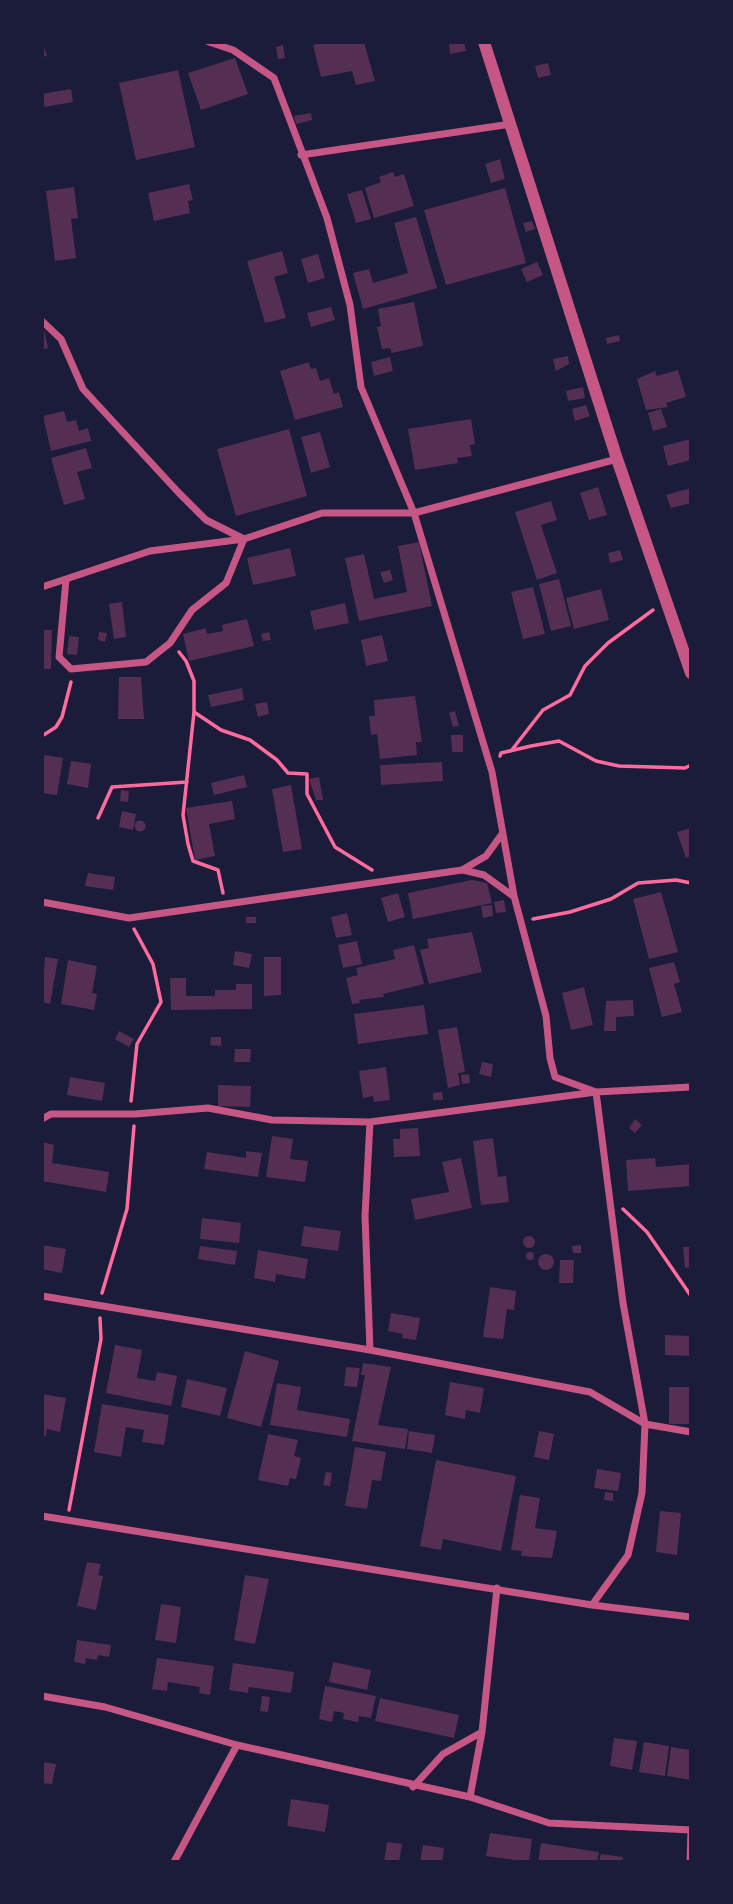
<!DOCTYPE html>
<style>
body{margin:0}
#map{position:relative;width:733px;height:1904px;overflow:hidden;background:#1b1b3a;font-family:Jost,sans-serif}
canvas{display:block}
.frame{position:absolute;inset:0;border:44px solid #1b1b3a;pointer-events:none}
</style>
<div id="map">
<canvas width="733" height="1904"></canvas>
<div class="frame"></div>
</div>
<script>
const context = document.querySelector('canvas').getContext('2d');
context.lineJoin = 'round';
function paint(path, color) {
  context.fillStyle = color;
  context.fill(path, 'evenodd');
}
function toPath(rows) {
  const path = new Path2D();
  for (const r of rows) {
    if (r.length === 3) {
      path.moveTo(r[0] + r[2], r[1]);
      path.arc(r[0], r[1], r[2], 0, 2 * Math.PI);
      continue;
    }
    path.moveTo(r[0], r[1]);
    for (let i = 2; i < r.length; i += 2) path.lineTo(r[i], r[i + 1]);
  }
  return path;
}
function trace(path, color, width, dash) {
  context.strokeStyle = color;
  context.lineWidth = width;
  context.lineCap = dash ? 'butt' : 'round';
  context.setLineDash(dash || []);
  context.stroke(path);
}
paint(toPath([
 [42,42,47,56,42,57],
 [324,42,364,42,375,81,356,85,352,71,321,77,313,45],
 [449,42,464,42,466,51,450,54],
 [283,45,285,58,278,59,276,47],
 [235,58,248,94,201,110,188,73],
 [548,63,551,75,538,78,535,66],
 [178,70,195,147,136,160,119,83],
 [71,89,73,102,44,107,42,94],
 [311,113,312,120,296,124,294,116],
 [500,159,505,179,491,183,485,164],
 [393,172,395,177,404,174,414,206,374,218,365,188,381,182,379,177],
 [189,184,193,200,188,201,190,213,154,221,148,193],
 [74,187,78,218,71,219,76,258,55,261,46,191],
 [505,188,526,263,446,285,424,210],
 [362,190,371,219,356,223,347,194],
 [416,217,437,288,363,309,353,273,369,269,373,283,408,273,394,223],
 [532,221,535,229,526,232,523,223],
 [282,251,288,273,274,277,286,318,265,323,247,261],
 [318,254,325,278,308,283,301,259],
 [537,262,543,275,527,282,521,269],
 [414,302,423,346,392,353,390,348,382,349,377,327,381,326,378,309],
 [331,307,335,320,311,327,307,313],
 [44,329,48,348,42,350,42,330],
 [619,335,620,341,607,344,606,338],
 [568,356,569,364,556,371,553,359],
 [390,357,393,371,374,376,371,362],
 [309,362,311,369,316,368,320,381,329,378,334,394,339,392,343,407,295,420,280,371],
 [678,370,686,397,666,403,668,407,646,410,637,379,655,371,657,376],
 [583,387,585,398,568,401,566,391],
 [586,405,590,416,575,421,572,409],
 [661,409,667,427,653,431,648,413],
 [64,411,67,422,76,420,79,431,88,428,91,441,51,451,43,416],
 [471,419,475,444,470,445,472,456,457,458,458,463,415,470,408,429],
 [289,429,307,496,236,516,217,449],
 [320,432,330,467,311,473,301,437],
 [691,439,691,460,668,466,663,446],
 [86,448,92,468,77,472,85,499,64,505,51,458],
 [598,487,607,515,589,520,580,493],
 [691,488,691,503,671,508,666,495],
 [551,501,557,520,541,525,557,573,537,580,515,512],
 [419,542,432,606,359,621,345,558,364,554,374,599,407,592,398,546],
 [290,548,296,576,253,585,247,558],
 [620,550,623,560,610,563,608,553],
 [390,570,393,580,384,583,380,572],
 [559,579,571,626,551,631,539,584],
 [533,587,545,634,523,639,511,592],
 [601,589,609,620,574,629,566,598],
 [122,602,126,637,114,639,109,604],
 [345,603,349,623,314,630,310,611],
 [247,619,254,646,189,661,183,634,206,628,207,634,223,631,222,625],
 [42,630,52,630,51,669,42,669],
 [99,632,107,633,105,642,98,640],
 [269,632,271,640,263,641,261,634],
 [382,635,388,661,366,666,361,640],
 [69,636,79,637,77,655,67,654],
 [119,677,141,677,144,719,118,719],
 [242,688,244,700,211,707,208,695],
 [415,696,422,742,416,742,417,755,380,759,377,734,371,735,369,716,375,716,374,700],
 [267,702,269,714,258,717,255,704],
 [455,711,459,726,453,727,449,713],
 [451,735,463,735,463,752,452,752],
 [44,755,63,758,57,795,42,793],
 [71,761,91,764,88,788,67,784],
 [442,762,443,781,381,785,380,765],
 [244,775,247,787,214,795,211,783],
 [319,777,323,800,316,800,309,779],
 [291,785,302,849,283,852,272,789],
 [121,790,129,791,128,802,120,801],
 [232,801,235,819,209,824,215,856,195,860,186,808],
 [122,811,136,814,133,830,119,827],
 [140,826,5.5],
 [691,828,691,856,686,858,677,832],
 [88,873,115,877,113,890,85,886],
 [472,880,487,883,492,903,413,919,408,893],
 [661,892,678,952,649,959,633,899],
 [398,893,405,917,388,922,381,898],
 [504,900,506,912,496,913,494,902],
 [492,905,493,916,483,918,481,906],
 [347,913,352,935,336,938,331,917],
 [246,917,256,917,256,923,246,923],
 [472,932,482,972,429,984,420,950,429,948,427,939],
 [357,941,362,964,343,968,338,945],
 [414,945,424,984,383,994,384,997,359,1000,360,1003,352,1004,346,978,358,975,356,968,395,959,393,950],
 [235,951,252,954,249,968,233,965],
 [45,957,58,959,50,1004,42,1002],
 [264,957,281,957,281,995,264,996],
 [68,960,97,966,92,993,97,994,94,1010,61,1004],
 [674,962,680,982,674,984,682,1012,662,1017,649,968],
 [170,978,186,978,186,996,215,996,215,990,236,990,236,984,252,984,252,1009,171,1010],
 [584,987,593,1025,571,1030,562,993],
 [633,1000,634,1016,616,1017,616,1031,604,1031,606,1001],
 [424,1005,428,1034,358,1044,354,1014],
 [457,1027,465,1072,458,1073,460,1085,448,1088,438,1030],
 [119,1031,134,1039,129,1047,115,1039],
 [211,1037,221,1037,221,1046,210,1045],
 [235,1049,251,1049,250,1062,234,1062],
 [482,1062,493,1064,491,1077,479,1074],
 [386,1067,390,1100,374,1102,373,1096,363,1098,359,1071],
 [469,1074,470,1083,462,1084,461,1075],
 [70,1077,105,1083,102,1101,67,1095],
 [218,1085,251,1086,250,1107,218,1106],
 [442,1092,443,1100,433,1100,433,1093],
 [635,1119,642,1125,635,1133,629,1128],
 [418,1128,420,1156,394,1157,393,1139,400,1139,400,1129],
 [272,1136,293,1139,290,1159,308,1161,305,1182,266,1177],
 [493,1138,498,1177,506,1176,509,1202,481,1205,473,1141],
 [42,1142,54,1145,52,1163,109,1172,106,1192,42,1181],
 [246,1151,262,1153,258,1177,204,1169,207,1152,246,1158],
 [461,1158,472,1208,415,1220,411,1199,449,1192,442,1162],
 [655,1158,656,1167,691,1164,691,1186,628,1191,626,1160],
 [202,1218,241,1223,239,1243,200,1239],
 [304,1226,341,1231,338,1251,301,1246],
 [529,1242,6],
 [42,1245,66,1249,62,1273,42,1269],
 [581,1245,581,1253,573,1253,572,1246],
 [200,1246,237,1251,235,1265,198,1259],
 [683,1247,691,1247,691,1267,685,1268],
 [258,1250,308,1259,305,1279,276,1274,275,1282,254,1278],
 [530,1256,4],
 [546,1262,8],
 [560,1260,574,1260,573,1283,559,1283],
 [490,1287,516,1291,514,1310,507,1309,503,1339,483,1337],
 [391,1313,420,1318,416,1340,402,1338,403,1334,388,1331],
 [665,1335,691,1336,691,1356,665,1355],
 [115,1345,142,1350,137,1378,155,1381,157,1372,177,1376,171,1406,106,1393],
 [245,1351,279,1361,261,1427,227,1418],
 [363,1363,391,1367,378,1425,408,1429,405,1449,352,1441,365,1375,361,1375],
 [346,1367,360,1368,357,1387,344,1386],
 [187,1379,227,1388,220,1416,181,1407],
 [450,1382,484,1388,480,1413,466,1410,465,1419,445,1415],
 [277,1383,301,1387,297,1410,350,1419,347,1437,270,1425],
 [669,1387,690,1387,691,1424,669,1424],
 [42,1394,66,1398,60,1432,47,1429,46,1436,42,1436],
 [102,1404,169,1415,164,1445,142,1442,144,1430,126,1427,121,1457,94,1452],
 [409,1431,435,1435,432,1453,407,1449],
 [539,1431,554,1434,549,1460,534,1457],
 [268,1434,298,1440,294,1456,301,1458,296,1479,290,1478,288,1486,258,1480],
 [355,1447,386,1452,381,1481,372,1480,367,1509,345,1506],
 [436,1460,516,1476,501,1551,443,1539,441,1550,420,1546],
 [597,1469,621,1473,618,1491,594,1488],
 [326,1472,332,1473,330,1486,323,1485],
 [605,1492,613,1493,613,1501,604,1500],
 [520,1495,540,1498,535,1528,557,1531,552,1558,521,1556,522,1551,511,1550],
 [660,1511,681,1513,677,1555,656,1552],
 [87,1562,101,1564,98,1575,103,1576,96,1610,77,1606],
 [245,1575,269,1579,255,1644,234,1640],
 [161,1604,181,1607,176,1643,155,1640],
 [77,1640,111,1645,109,1657,98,1655,97,1660,86,1658,85,1664,74,1662],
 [157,1658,214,1666,210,1695,199,1693,200,1687,168,1682,167,1691,152,1689],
 [333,1662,371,1670,367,1690,329,1682],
 [233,1663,294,1672,291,1693,249,1687,248,1693,229,1690],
 [325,1686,376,1696,371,1718,359,1716,358,1722,343,1719,344,1713,334,1711,332,1722,319,1719],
 [262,1696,270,1697,268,1712,260,1711],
 [380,1698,459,1715,454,1738,375,1721],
 [614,1738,637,1741,632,1770,610,1766],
 [644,1742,669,1746,665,1776,639,1772],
 [671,1747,691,1750,691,1780,667,1776],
 [42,1762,56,1764,52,1784,42,1783],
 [291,1799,329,1805,325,1832,287,1826],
 [490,1833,532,1839,529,1862,486,1856],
 [387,1842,402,1844,399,1862,384,1862],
 [541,1843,599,1852,597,1862,538,1862],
 [423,1845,444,1848,442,1862,420,1862],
 [601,1854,623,1857,622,1862,599,1862]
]), '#542f53');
trace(toPath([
 [179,652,186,661,194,681,194,712,183,815,188,844,193,861,218,870,223,893],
 [194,712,221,730,250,740,277,760,288,773,307,774,307,794,335,847,372,870],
 [42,736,56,727,62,717,71,682],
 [511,751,543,710,570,695,585,666,608,643,653,610],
 [500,756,501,753,531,746,559,741,596,761,619,766,685,768,691,765],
 [98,818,112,787,187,782],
 [533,919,570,912,611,899,638,883,676,880,691,883],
 [131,1101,137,1044,161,1002,153,964,134,929],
 [623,1209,647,1232,691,1296],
 [102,1293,127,1209,134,1126],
 [69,1510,101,1339,100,1318]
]), '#ff6b9d', 3.5);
trace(toPath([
 [209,42,233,50,274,78,327,218,350,305,361,387,414,513,492,772,514,896,546,1016,550,1058,555,1077,596,1092,623,1303,645,1424,642,1493,628,1555,592,1605],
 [301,155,511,124],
 [42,321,61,339,83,389,178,492,206,520,244,539,226,583,192,610,170,643,146,662,71,669,59,657,66,580],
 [42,587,150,551,244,539,322,513,414,513,617,459],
 [463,870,484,875,513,896],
 [42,902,129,918,462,870,486,856,502,834],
 [42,1119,51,1114,135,1114,208,1108,272,1120,370,1122,596,1092,691,1087],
 [42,1296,370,1350,590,1392,645,1424,691,1432],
 [370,1350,365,1216,370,1122],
 [42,1516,592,1605,691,1617],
 [42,1696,105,1707,237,1745,470,1797,549,1823,691,1830,690,1862],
 [413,1787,443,1754,482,1732],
 [470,1797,482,1732,497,1588],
 [174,1862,237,1745]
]), '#c65784', 7);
trace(toPath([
 [484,42,617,459,691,673]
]), '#c65784', 12);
</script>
